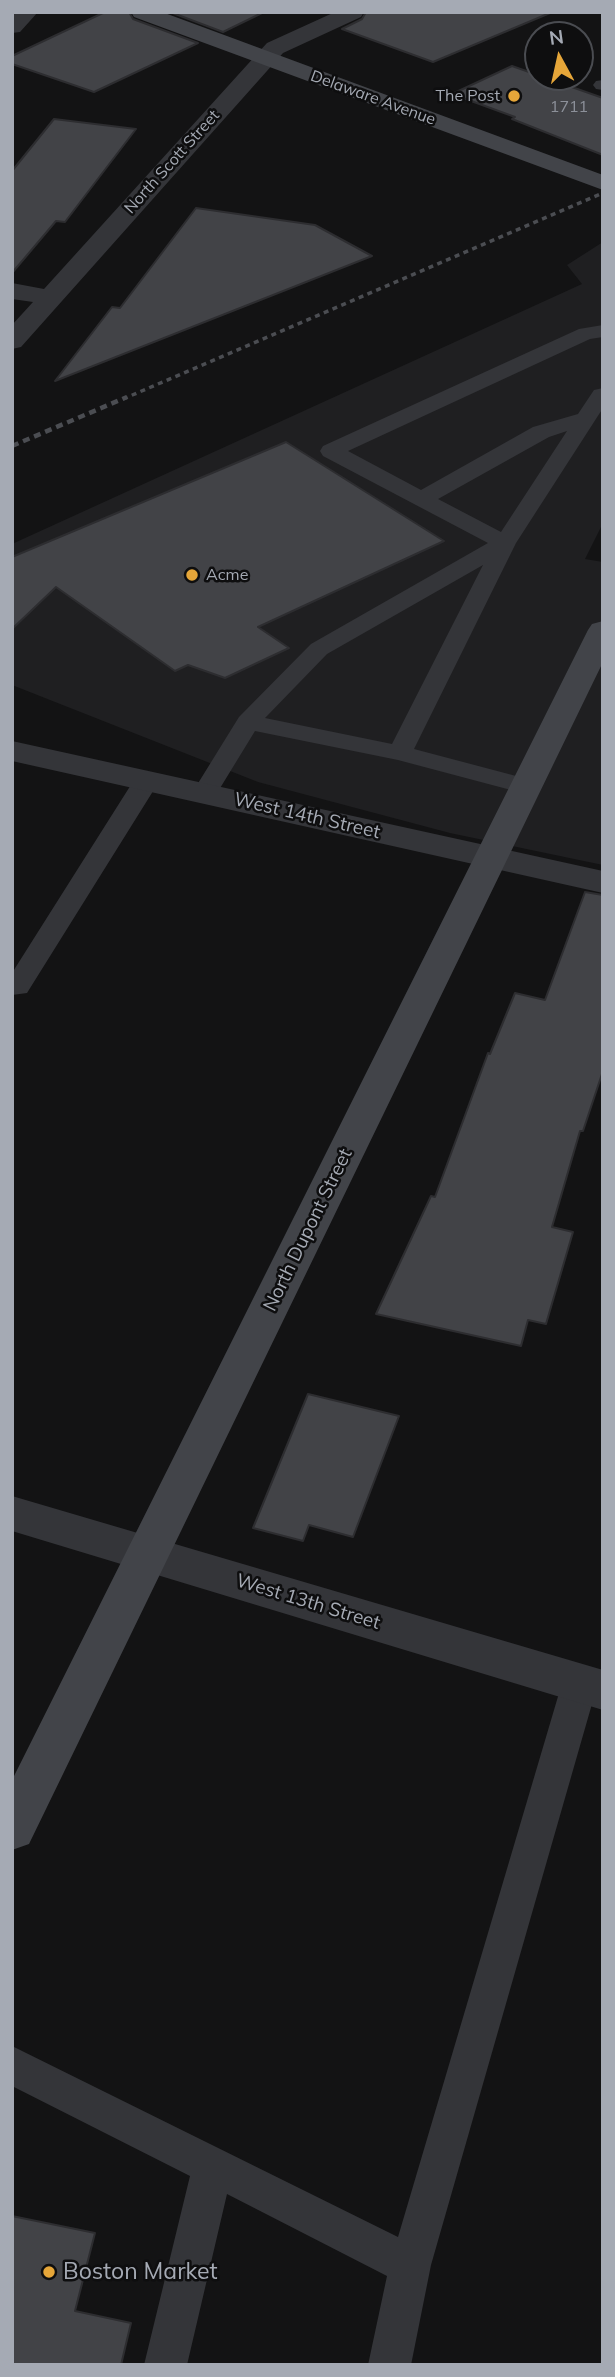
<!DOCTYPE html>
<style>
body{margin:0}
#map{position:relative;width:615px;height:2377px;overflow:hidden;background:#131314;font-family:Mulish,sans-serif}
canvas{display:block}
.frame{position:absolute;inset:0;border:14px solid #a5aab4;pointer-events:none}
.north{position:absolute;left:524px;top:21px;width:70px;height:70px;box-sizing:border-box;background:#0e0e0f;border:2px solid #4a4c51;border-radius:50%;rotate:352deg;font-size:19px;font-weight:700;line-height:28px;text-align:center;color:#a5aab4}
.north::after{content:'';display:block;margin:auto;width:24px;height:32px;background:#e6a639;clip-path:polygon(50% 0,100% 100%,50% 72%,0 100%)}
</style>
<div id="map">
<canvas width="615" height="2377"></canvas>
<div class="frame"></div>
<div class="north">N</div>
</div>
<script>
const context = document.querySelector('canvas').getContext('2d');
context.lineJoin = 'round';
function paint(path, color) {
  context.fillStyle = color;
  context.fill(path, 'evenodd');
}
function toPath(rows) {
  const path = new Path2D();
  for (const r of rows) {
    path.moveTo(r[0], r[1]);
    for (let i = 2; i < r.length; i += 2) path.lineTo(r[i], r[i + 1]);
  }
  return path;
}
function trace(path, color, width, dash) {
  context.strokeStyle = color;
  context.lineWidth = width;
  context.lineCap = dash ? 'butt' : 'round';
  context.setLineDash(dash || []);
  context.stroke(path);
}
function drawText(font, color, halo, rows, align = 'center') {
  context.font = font + ' Mulish,sans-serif';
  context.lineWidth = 5;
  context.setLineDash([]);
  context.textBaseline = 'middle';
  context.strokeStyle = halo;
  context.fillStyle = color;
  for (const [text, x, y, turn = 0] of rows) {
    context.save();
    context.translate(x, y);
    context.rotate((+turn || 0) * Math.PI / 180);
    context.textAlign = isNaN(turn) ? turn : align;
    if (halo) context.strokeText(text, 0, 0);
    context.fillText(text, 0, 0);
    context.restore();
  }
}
paint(toPath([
 [603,242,603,523,585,559,603,562,603,865,450,833,258,782,12,685,12,544,582,284,567,265]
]), '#1f1f21');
const building = toPath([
 [105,12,129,12,133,19,198,43,94,92,12,64,12,56,105,12],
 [170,12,264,12,223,32,170,12],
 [366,12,550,12,550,13,433,62,342,29,362,19,366,12],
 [512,66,603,98,603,155,512,119,515,117,452,94,512,66],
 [54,119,136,129,65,222,56,221,12,273,12,171,54,119],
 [196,208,315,225,372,256,55,381,112,307,120,308,196,208],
 [286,442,444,541,258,627,289,648,225,678,188,665,175,671,56,587,12,629,12,557,286,442],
 [585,892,603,895,603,1071,583,1131,580,1131,552,1227,573,1232,546,1324,528,1320,521,1346,376,1314,431,1196,435,1197,488,1053,490,1054,515,993,545,1000,585,892],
 [308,1394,399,1416,353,1537,309,1525,303,1541,253,1528,308,1394],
 [12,2216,95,2233,75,2311,131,2323,121,2365,12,2365,12,2216]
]);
paint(building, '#424347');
trace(building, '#2d2d30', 2);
paint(toPath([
 [603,80,603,90,596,89,593,85,596,81,603,80],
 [603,325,603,337,590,339,348,451,421,490,533,427,578,414,594,390,603,388,603,408,516,543,414,749,535,781,539,786,535,791,526,794,398,760,255,731,214,798,205,801,196,798,192,793,239,717,311,644,488,543,323,456,320,451,323,446,579,329,603,325],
 [567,431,501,532,438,499,549,437,567,431],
 [483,565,392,744,265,718,327,654,483,565],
 [147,772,156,775,160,780,27,993,12,995,12,973,134,780,138,775,147,772],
 [580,1668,592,1672,598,1683,431,2265,411,2365,368,2365,387,2276,227,2194,187,2365,144,2365,190,2176,12,2086,12,2046,398,2237,562,1683,568,1672,580,1668]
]), '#343539');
paint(toPath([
 [15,12,38,12,20,32,12,33,12,15,15,12],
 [335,12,364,12,361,17,283,53,21,347,12,349,12,325,33,302,12,299,12,283,44,289,267,43,335,12],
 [12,741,603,871,603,893,12,761,12,741],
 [12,1496,603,1670,603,1710,12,1531,12,1496]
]), '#343539');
paint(toPath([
 [131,12,162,12,603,175,603,190,134,17,131,12],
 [603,621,603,662,29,1844,12,1850,12,1780,588,630,592,624,603,621]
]), '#424449');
trace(toPath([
 [123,399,603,193]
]), '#4b4d52', 3.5, [5, 4.5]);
trace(toPath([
 [12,446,127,397]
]), '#4b4d52', 4.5, [7, 5]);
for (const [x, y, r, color] of [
 [514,96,7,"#e6a639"],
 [192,575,7,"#e6a639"],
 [49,2272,7,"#e6a639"]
]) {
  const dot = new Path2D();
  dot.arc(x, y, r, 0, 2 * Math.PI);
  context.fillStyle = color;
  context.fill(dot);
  trace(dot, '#0e0e0f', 2.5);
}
drawText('16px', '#a5aab4', '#0e0e0f', [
 ["The Post",500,96],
 ["Acme",206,575,"left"]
], 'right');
drawText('16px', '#a5aab4', '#0e0e0f', [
 ["Delaware Avenue",373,98,20],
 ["North Scott Street",172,162,-48]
]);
drawText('16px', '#8c9099', null, [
 ["1711",569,107]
]);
drawText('19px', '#a5aab4', '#0e0e0f', [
 ["West 14th Street",307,816,13],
 ["North Dupont Street",308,1230,-64],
 ["West 13th Street",308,1602,17]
]);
drawText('23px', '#a5aab4', '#0e0e0f', [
 ["Boston Market",63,2272]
], 'left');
</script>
